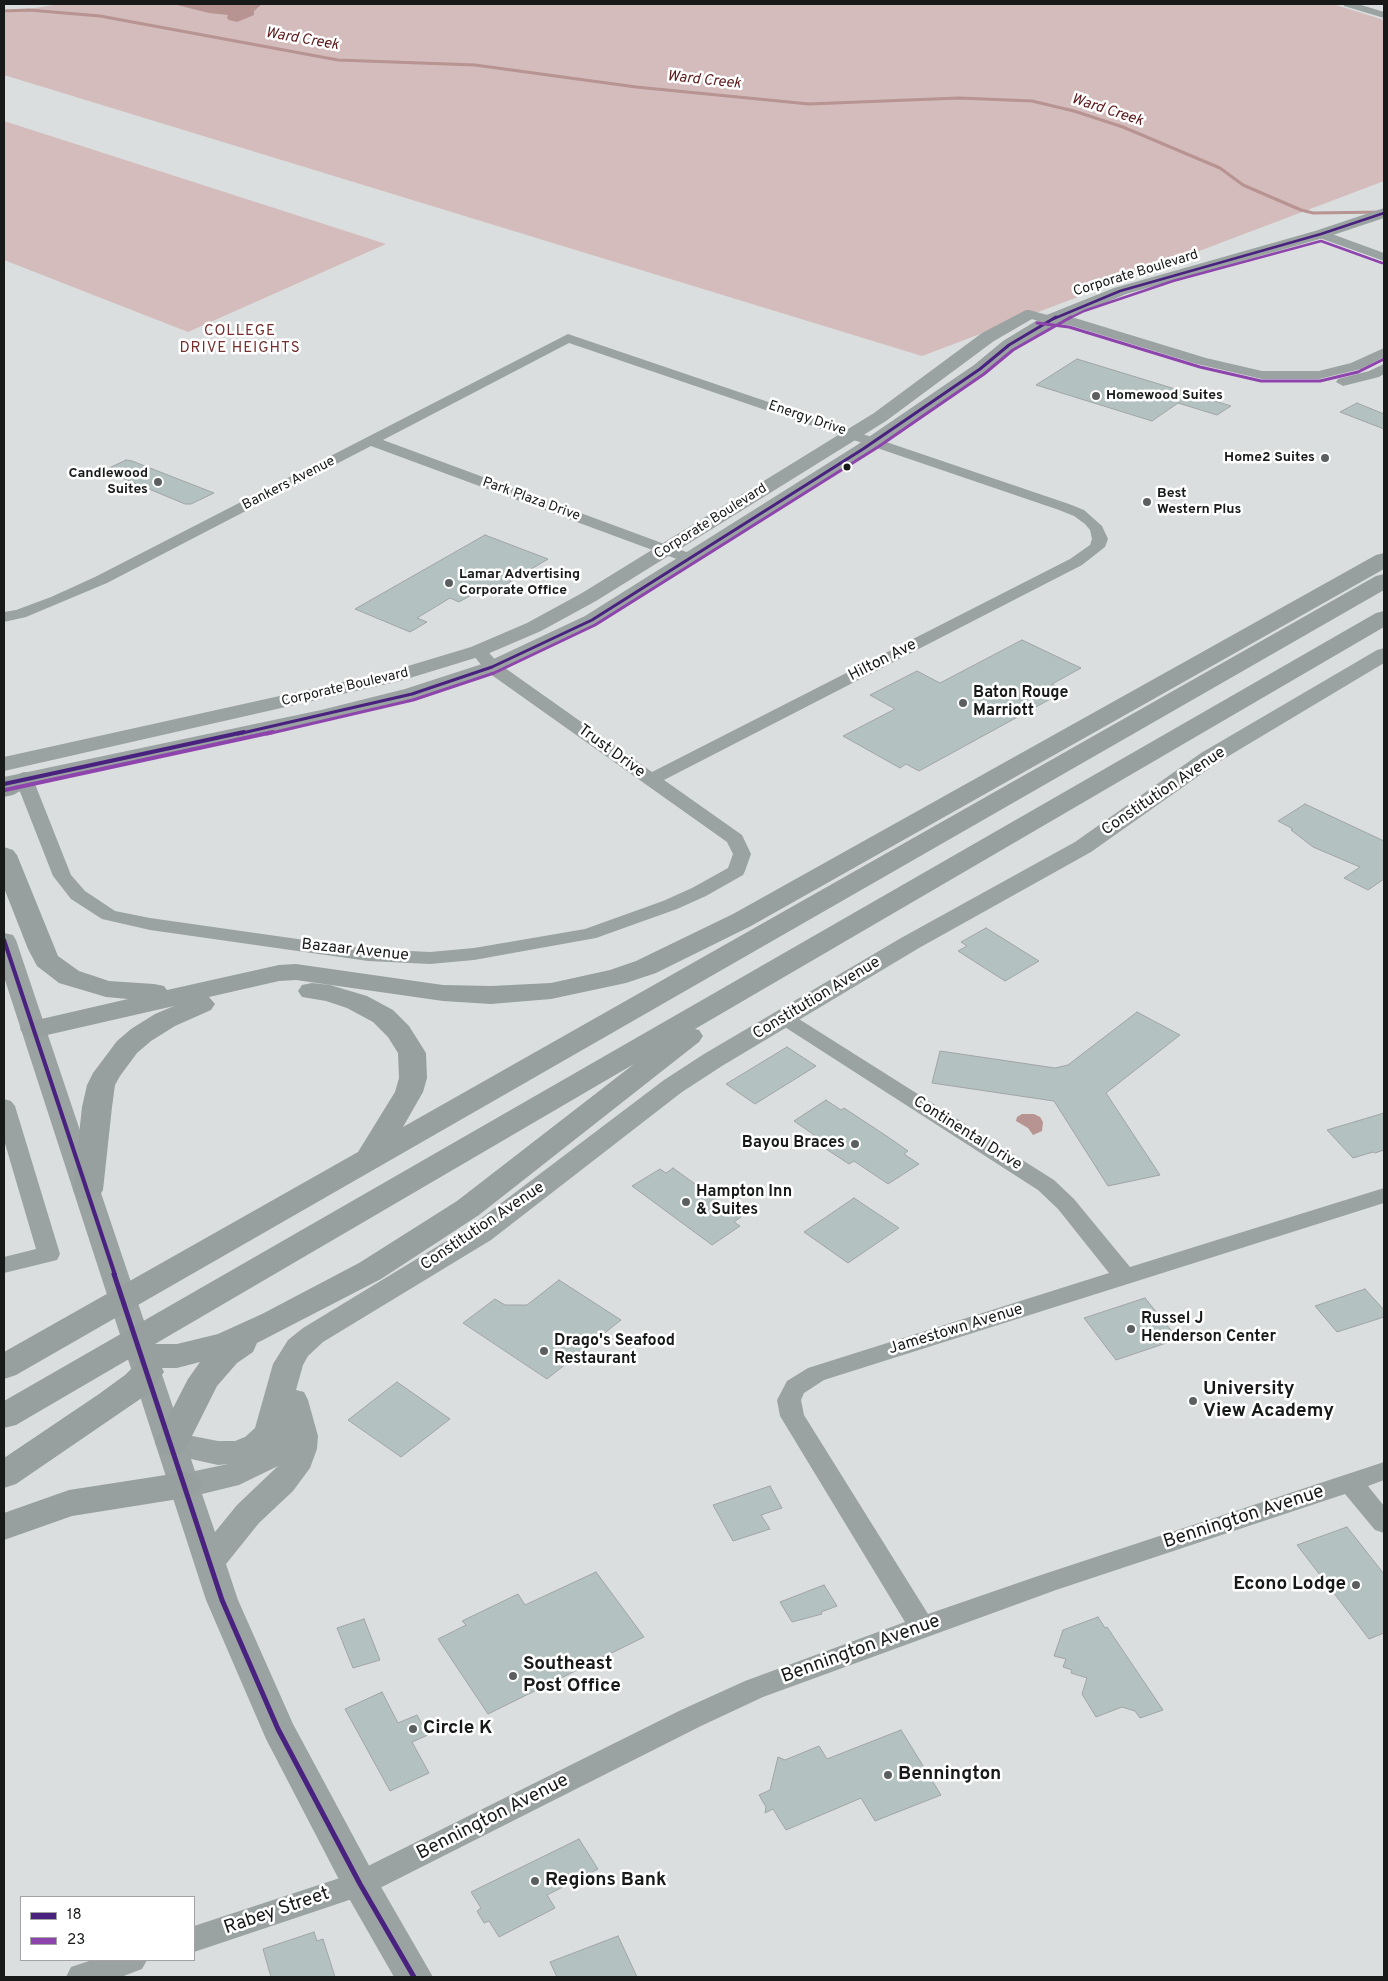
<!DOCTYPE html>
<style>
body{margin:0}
#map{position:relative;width:1388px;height:1981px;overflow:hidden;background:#dbdede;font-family:Overpass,sans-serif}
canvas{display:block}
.frame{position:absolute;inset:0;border:5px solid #181a1a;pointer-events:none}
.legend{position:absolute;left:20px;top:1896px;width:175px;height:65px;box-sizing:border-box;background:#fff;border:1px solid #a3a3a3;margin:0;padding:6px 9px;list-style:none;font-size:15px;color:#181a1a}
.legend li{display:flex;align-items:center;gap:10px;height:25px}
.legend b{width:25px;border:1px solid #a3a3a3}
</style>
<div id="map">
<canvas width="1388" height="1981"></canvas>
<div class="frame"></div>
<ul class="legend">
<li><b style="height:6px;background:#49217f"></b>18</li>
<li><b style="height:6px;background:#8e44ad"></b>23</li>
</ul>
</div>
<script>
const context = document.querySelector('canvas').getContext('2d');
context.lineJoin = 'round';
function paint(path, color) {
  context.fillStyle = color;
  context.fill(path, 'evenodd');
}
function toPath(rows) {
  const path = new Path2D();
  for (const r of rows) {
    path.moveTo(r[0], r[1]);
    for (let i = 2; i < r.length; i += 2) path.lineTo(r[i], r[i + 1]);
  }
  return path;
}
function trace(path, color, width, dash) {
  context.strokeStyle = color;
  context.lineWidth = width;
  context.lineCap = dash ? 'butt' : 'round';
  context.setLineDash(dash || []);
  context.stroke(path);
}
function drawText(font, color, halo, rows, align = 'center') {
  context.font = font + ' Overpass,sans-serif';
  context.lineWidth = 5;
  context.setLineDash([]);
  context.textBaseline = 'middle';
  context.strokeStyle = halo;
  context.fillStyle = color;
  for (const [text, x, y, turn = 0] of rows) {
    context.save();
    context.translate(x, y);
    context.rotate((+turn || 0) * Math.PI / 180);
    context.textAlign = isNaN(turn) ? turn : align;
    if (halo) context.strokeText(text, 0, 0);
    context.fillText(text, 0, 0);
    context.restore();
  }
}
paint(toPath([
 [60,4,1333,4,1384,20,1384,181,922,356,4,75,4,13],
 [4,121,386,244,188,332,4,260]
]), '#d3bcbb');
paint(toPath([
 [173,4,262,4,254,11,254,15,237,22,229,20,227,18,228,15,209,13],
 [1022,1114,1034,1114,1040,1117,1043,1122,1042,1131,1033,1135,1028,1128,1016,1121,1017,1117]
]), '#b79391');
trace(toPath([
 [4,11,29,10,100,16,338,60,475,65,636,87,809,104,959,98,1032,101,1074,111,1123,127,1220,168,1243,185,1301,210,1313,213,1384,212]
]), '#b79391', 3);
const building = toPath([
 [1077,359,1231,406,1217,415,1178,403,1152,421,1036,385,1077,359],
 [1357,403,1384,414,1384,429,1340,412,1357,403],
 [126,460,132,461,214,493,191,504,185,504,108,472,111,471,107,469,126,460],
 [485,535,548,559,485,597,475,593,459,602,450,598,417,618,427,622,410,632,355,609,485,535],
 [1022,640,1081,668,1052,684,1065,691,919,771,906,764,900,768,843,736,895,709,870,695,917,671,940,683,1022,640],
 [1305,804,1384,841,1384,879,1368,890,1344,878,1360,867,1313,847,1291,830,1293,829,1278,821,1305,804],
 [986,928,1039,961,1005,981,958,951,967,946,961,942,986,928],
 [1137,1012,1180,1035,1106,1093,1160,1175,1108,1186,1054,1101,932,1083,940,1051,1055,1068,1068,1065,1137,1012],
 [787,1047,816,1066,755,1104,726,1084,787,1047],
 [826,1100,841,1110,844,1108,888,1137,908,1151,904,1154,919,1164,888,1184,854,1161,849,1164,826,1149,816,1141,820,1139,794,1121,826,1100],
 [1384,1113,1384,1150,1375,1153,1373,1152,1353,1158,1327,1130,1384,1113],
 [673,1168,741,1217,734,1222,740,1226,712,1245,632,1186,660,1169,666,1173,673,1168],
 [854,1198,899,1228,848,1263,804,1232,854,1198],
 [559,1280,621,1320,547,1379,463,1323,495,1299,505,1305,527,1305,559,1280],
 [1365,1289,1384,1310,1384,1317,1337,1332,1315,1306,1365,1289],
 [1145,1298,1178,1339,1116,1360,1084,1318,1145,1298],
 [397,1382,450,1419,401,1457,348,1420,397,1382],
 [770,1486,782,1508,761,1515,770,1529,733,1541,713,1505,770,1486],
 [1347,1527,1384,1574,1384,1633,1369,1639,1297,1545,1347,1527],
 [596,1572,644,1637,488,1714,438,1639,466,1625,462,1621,518,1594,525,1605,596,1572],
 [824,1585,837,1606,821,1612,822,1614,792,1622,780,1602,824,1585],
 [1098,1617,1105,1628,1107,1627,1163,1710,1140,1718,1135,1711,1122,1707,1096,1717,1082,1694,1087,1678,1071,1673,1072,1670,1063,1667,1066,1659,1054,1656,1063,1630,1098,1617],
 [364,1619,380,1660,353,1668,337,1628,364,1619],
 [382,1692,398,1723,417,1715,428,1735,412,1742,429,1773,390,1791,345,1709,382,1692],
 [901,1730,941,1795,875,1821,861,1798,786,1830,773,1809,765,1813,766,1807,759,1795,770,1790,778,1757,785,1760,819,1746,827,1759,901,1730],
 [579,1839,598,1869,547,1895,555,1908,499,1937,489,1921,484,1923,477,1911,481,1908,471,1892,579,1839],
 [314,1932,317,1941,323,1939,335,1977,271,1977,263,1949,314,1932],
 [618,1936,637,1977,557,1977,550,1962,618,1936]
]);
paint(building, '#b3c1c1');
trace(building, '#a1a4a4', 1);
paint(toPath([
 [1343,4,1358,4,1384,12,1384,18,1344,6,1343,4],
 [1321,230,1384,253,1384,261,1317,237,1315,234,1321,230],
 [1029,310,1051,316,1075,318,1206,358,1262,371,1319,371,1351,363,1384,348,1384,357,1361,369,1319,379,1262,379,1197,364,1069,325,1050,324,1024,317,1022,314,1024,311,1029,310],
 [568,334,1069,504,1084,510,1102,526,1108,539,1105,547,1082,565,664,780,742,835,751,854,745,871,743,875,706,896,677,909,596,938,474,960,430,964,368,961,150,930,102,919,71,899,53,876,15,779,18,775,24,774,30,775,33,779,71,875,85,891,115,911,150,918,368,949,430,952,474,948,585,929,663,901,692,888,728,868,733,854,727,842,486,671,470,651,472,647,484,647,498,663,652,772,1070,559,1090,545,1092,539,1090,530,1085,524,1074,516,1059,510,569,343,383,440,697,556,699,559,697,562,685,562,371,446,107,583,26,617,4,622,4,612,16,610,51,597,95,577,568,334],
 [1384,364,1384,374,1379,377,1343,386,1336,382,1338,379,1369,371,1384,364],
 [784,1012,791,1014,1054,1180,1074,1199,1130,1267,1384,1188,1384,1203,824,1380,804,1393,801,1400,804,1415,928,1614,1038,1576,1384,1462,1384,1480,1368,1486,1384,1506,1384,1533,1375,1530,1345,1494,1056,1590,763,1697,701,1726,370,1893,194,1952,194,1926,352,1874,681,1710,745,1681,905,1622,780,1416,777,1400,787,1381,808,1368,1109,1273,1058,1209,1038,1190,777,1022,774,1018,777,1014,784,1012],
 [4,1099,11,1101,15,1106,60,1254,57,1260,4,1273,4,1257,36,1249,4,1140,4,1099],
 [92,1960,147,1960,142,1969,121,1977,66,1977,71,1967,92,1960]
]), '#9ba2a2');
paint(toPath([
 [1384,208,1384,218,1327,237,1126,294,1056,324,1015,349,986,373,869,453,599,624,499,671,420,699,321,722,4,791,4,777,321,710,405,689,485,663,585,616,857,445,974,365,1003,341,1044,316,1114,288,1315,231,1384,208],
 [1026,310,1032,311,1034,315,1032,319,994,341,886,421,596,601,541,631,485,655,400,681,4,771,4,757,388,672,471,647,527,623,582,593,874,413,982,333,1026,310],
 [1384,648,1384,663,1217,763,1091,852,919,948,722,1066,682,1092,491,1240,323,1342,308,1356,303,1365,296,1390,304,1392,308,1400,318,1436,317,1449,310,1468,293,1491,259,1523,226,1564,238,1600,293,1724,373,1873,433,1977,394,1977,347,1895,266,1739,206,1600,4,977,4,933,13,935,16,940,182,1434,218,1441,235,1441,245,1437,255,1428,273,1364,288,1340,303,1328,471,1226,664,1080,704,1054,901,938,1075,842,1201,753,1377,650,1384,648],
 [191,1459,218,1465,228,1464,195,1471,191,1459],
 [278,1466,237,1505,215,1532,202,1494,239,1485,278,1466]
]), '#9ba2a2');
paint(toPath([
 [1384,553,1384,569,751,926,656,973,626,983,551,999,491,1004,443,1001,296,980,279,981,209,997,215,1004,211,1010,175,1026,151,1041,137,1053,120,1076,115,1085,112,1107,103,1190,99,1197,88,1200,77,1197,73,1190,82,1107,87,1085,93,1073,117,1041,131,1029,155,1014,174,1006,34,1038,24,1035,20,1029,24,1023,128,999,106,997,59,983,37,966,28,949,4,888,4,847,13,850,17,855,58,956,79,971,109,981,154,984,164,986,167,990,279,965,296,964,443,985,491,986,551,983,610,970,636,961,733,914,1376,555,1384,553],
 [1384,574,1384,590,16,1375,4,1379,4,1352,358,1152,395,1092,399,1078,398,1053,388,1037,373,1022,347,1008,326,1001,302,997,298,991,302,985,312,983,330,985,367,996,393,1010,409,1026,426,1053,427,1078,423,1092,403,1127,1376,576,1384,574],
 [1384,611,1384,627,695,1029,699,1030,703,1036,699,1042,479,1215,381,1279,257,1343,253,1352,237,1363,217,1386,184,1452,172,1456,160,1452,155,1443,188,1379,200,1362,177,1368,162,1368,164,1372,149,1393,16,1484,4,1488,4,1458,99,1394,125,1375,137,1363,131,1361,129,1359,16,1425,4,1428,4,1401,1376,613,1384,611],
 [634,1064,457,1201,359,1263,262,1314,218,1334,177,1344,155,1344,634,1064],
 [24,772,33,774,36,779,33,784,13,795,4,797,4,780,24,772],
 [185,1472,197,1476,202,1485,197,1494,185,1498,72,1516,4,1540,4,1513,69,1490,185,1472]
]), '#979f9f');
trace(toPath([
 [1053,319,1120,291,1321,234,1384,213]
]), '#49217f', 2.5);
trace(toPath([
 [238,734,412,694,492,667,592,620,863,449,980,369,1009,345,1056,317]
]), '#49217f', 3);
trace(toPath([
 [4,784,244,732],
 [4,940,115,1275]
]), '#49217f', 4);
trace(toPath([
 [114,1274,222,1600,278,1729,360,1884,414,1977]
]), '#49217f', 5);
trace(toPath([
 [1068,319,1084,311,1173,281,1321,241,1382,263]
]), '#8e44ad', 2.5);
trace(toPath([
 [1037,323,1069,327,1200,367,1261,381,1320,381,1358,372,1384,359],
 [267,734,413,700,494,673,595,625,878,447,984,374,1013,350,1071,317]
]), '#8e44ad', 3);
trace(toPath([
 [5,790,273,732]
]), '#8e44ad', 4);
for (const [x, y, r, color] of [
 [1096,396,5,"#5c5f5f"],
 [1325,458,5,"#5c5f5f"],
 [847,467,4.5,"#181a1a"],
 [158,482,5,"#5c5f5f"],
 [1147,502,5,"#5c5f5f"],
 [449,583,5,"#5c5f5f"],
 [963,703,5,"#5c5f5f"],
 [855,1144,5,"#5c5f5f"],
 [686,1202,5,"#5c5f5f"],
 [1131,1329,5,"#5c5f5f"],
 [544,1351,5,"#5c5f5f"],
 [1193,1401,5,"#5c5f5f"],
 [1356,1585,5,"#5c5f5f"],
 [513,1676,5,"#5c5f5f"],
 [413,1729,5,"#5c5f5f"],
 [888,1775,5,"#5c5f5f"],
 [535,1881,5,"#5c5f5f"]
]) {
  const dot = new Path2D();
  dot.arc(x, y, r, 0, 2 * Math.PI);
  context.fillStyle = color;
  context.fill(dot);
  trace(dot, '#fff', 2);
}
drawText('14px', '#181a1a', '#fff', [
 ["Corporate Boulevard",1136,274,-17],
 ["Energy Drive",807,419,19],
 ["Bankers Avenue",289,484,-27],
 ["Park Plaza Drive",531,500,20],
 ["Corporate Boulevard",711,522,-32],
 ["Corporate Boulevard",345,688,-13]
]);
drawText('bold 14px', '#181a1a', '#fff', [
 ["Homewood Suites",1106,396],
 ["Home2 Suites",1315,458,"right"],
 ["Candlewood",148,474,"right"],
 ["Suites",148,490,"right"],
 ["Best",1157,494],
 ["Western Plus",1157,510],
 ["Lamar Advertising",459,575],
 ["Corporate Office",459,591]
], 'left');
drawText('italic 15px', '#5c191b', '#fff', [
 ["Ward Creek",302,40,10],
 ["Ward Creek",704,81,6],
 ["Ward Creek",1107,111,18]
]);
context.letterSpacing = '1px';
drawText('15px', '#742e2d', '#fff', [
 ["COLLEGE",240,332],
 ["DRIVE HEIGHTS",240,349]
]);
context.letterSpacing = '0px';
drawText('16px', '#181a1a', '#fff', [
 ["Hilton Ave",883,661,-27],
 ["Trust Drive",611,752,36],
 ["Constitution Avenue",1164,792,-34],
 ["Bazaar Avenue",355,951,6],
 ["Constitution Avenue",817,999,-31],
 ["Continental Drive",967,1134,32],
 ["Constitution Avenue",483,1227,-34],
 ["Jamestown Avenue",956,1330,-17]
]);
drawText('bold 16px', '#181a1a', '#fff', [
 ["Baton Rouge",973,694],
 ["Marriott",973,712],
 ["Bayou Braces",845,1144,"right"],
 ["Hampton Inn",696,1193],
 ["& Suites",696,1211],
 ["Russel J",1141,1320],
 ["Henderson Center",1141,1338],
 ["Drago's Seafood",554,1342],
 ["Restaurant",554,1360]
], 'left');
drawText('bold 19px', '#181a1a', '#fff', [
 ["University",1203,1390],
 ["View Academy",1203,1412],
 ["Econo Lodge",1346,1585,"right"],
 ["Southeast",523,1665],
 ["Post Office",523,1687],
 ["Circle K",423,1729],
 ["Bennington",898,1775],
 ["Regions Bank",545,1881]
], 'left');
drawText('19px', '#181a1a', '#fff', [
 ["Bennington Avenue",1244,1518,-18],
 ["Bennington Avenue",861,1650,-20],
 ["Bennington Avenue",493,1818,-27],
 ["Rabey Street",277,1912,-19]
]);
</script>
